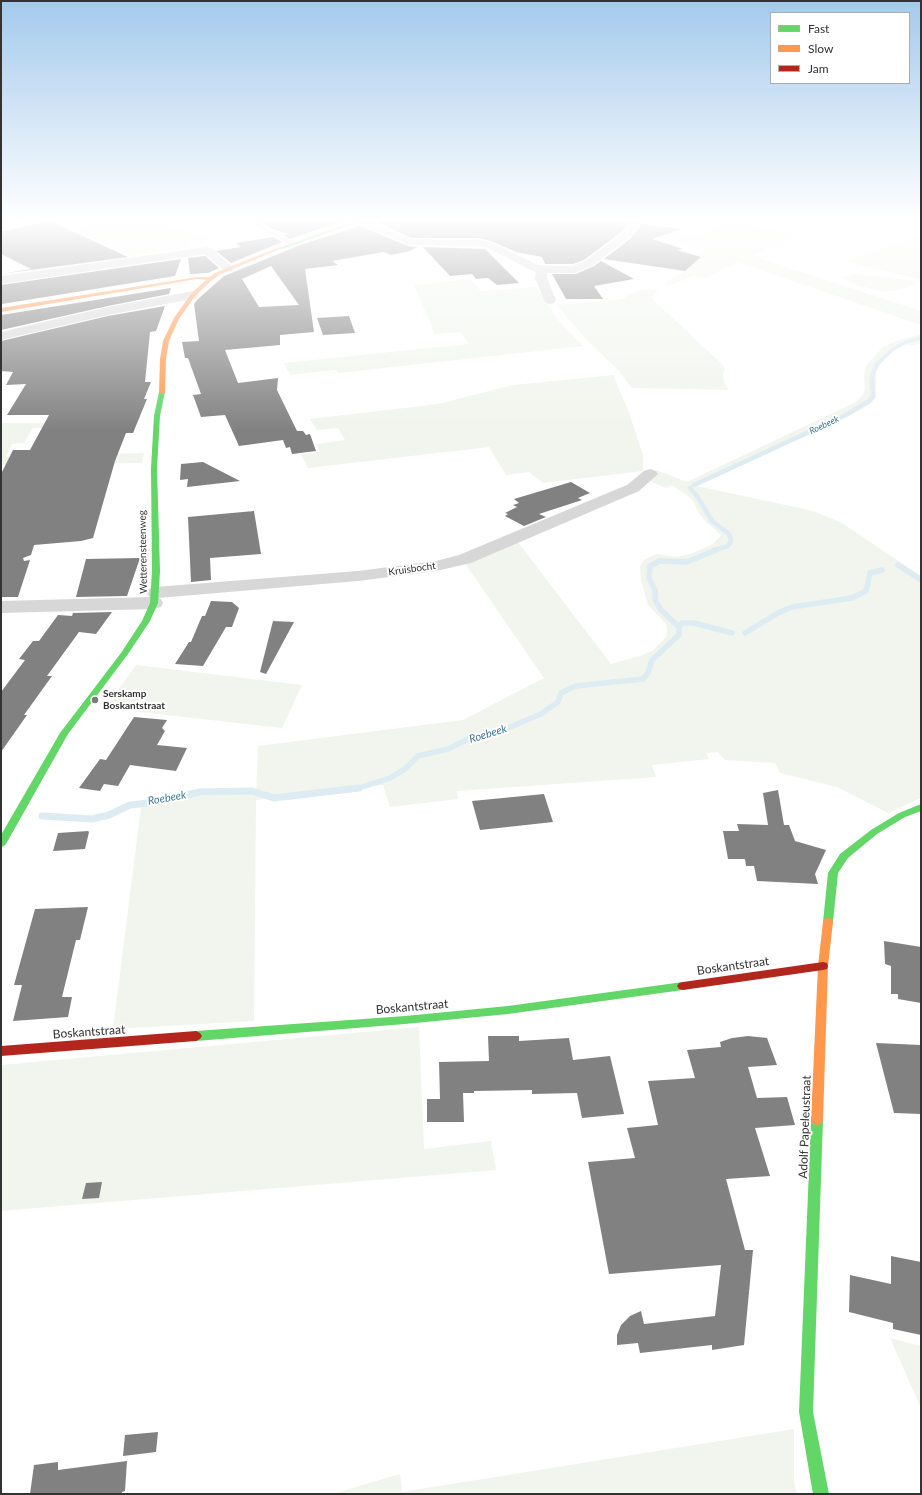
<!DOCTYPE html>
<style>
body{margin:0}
#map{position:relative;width:922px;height:1495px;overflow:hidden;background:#fff;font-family:Lato,sans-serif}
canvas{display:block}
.frame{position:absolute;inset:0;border:2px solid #333;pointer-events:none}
.legend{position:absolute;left:770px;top:12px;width:140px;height:72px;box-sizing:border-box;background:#fff;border:1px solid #adadad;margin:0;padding:5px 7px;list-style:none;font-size:12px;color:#333}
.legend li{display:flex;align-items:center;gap:8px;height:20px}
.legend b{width:20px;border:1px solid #adadad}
</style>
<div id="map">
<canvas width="922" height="1495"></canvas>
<div class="frame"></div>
<ul class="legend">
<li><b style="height:5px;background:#63d668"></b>Fast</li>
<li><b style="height:5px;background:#ff974d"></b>Slow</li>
<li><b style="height:5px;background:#b3261e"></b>Jam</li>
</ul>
</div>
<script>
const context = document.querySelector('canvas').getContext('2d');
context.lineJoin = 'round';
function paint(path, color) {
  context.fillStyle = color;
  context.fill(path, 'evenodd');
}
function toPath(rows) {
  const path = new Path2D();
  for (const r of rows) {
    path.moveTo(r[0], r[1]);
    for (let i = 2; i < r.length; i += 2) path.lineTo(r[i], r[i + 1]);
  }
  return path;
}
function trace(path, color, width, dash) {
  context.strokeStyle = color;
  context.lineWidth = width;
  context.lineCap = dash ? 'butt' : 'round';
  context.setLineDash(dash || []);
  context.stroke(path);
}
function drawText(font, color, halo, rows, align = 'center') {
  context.font = font + ' Lato,sans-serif';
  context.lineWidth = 4;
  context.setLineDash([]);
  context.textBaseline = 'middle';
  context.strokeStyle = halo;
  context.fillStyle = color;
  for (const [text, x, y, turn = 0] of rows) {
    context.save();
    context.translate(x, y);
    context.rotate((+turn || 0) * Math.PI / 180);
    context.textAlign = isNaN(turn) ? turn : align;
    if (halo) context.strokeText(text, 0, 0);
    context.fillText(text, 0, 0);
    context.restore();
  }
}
paint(toPath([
 [1,221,20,221,74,248,49,254,1,232],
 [66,221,155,221,210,239,184,243,189,247,131,256,76,231,84,229],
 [698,221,739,221,799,237,778,243,753,256,921,311,921,325,737,262,706,278,693,276,669,286,663,284,692,267,685,266,702,259,692,256,706,251,652,234,645,225,691,238,720,227],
 [921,236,921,280,845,261],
 [853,274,902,279,916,283,903,289,885,292,856,285,843,278],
 [470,279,481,291,536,287,558,320,583,346,338,373,336,370,290,375,284,363,469,344,460,332,435,334,414,285],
 [645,289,658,290,651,298,721,363,725,368,723,373,724,382,729,390,632,388,617,369,589,342,563,313,558,305,623,299,628,294],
 [921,334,921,343,912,346,904,344,893,351,876,369,876,397,871,403,858,411,697,486,813,511,842,523,921,576,921,798,888,813,837,787,780,773,775,763,725,760,718,752,706,753,709,759,652,765,656,777,457,791,458,799,390,807,383,785,256,800,254,1021,113,1029,141,807,195,796,249,793,255,794,256,797,258,746,463,720,544,678,464,562,517,541,611,664,640,656,652,651,666,637,667,632,666,624,648,605,641,580,640,567,644,560,656,554,677,557,693,553,713,544,721,535,704,520,697,510,694,502,688,496,672,485,666,488,648,480,653,474,656,470,687,482,856,402,863,395,865,389,864,375,866,366,883,347,895,341],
 [613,375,630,415,643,456,643,471,543,483,529,472,506,475,489,447,308,468,301,454,320,452,316,444,345,440,338,428,317,430,310,419,438,404,513,385],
 [1,423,47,423,44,428,33,428,24,443,12,444,6,457,144,453,142,463,1,465],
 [136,665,302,685,282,728,105,708],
 [419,1027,424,1149,491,1141,496,1170,1,1211,1,1065],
 [890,1338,921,1346,921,1408],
 [794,1429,794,1483,797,1494,332,1494,400,1474,402,1492]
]), '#f1f5ed');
trace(toPath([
 [876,365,893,349,906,342,921,338]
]), '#ddebf3', 3.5);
trace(toPath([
 [694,485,844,416,869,401,873,396,872,376,877,364],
 [690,488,697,496,712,521,729,534,731,541,728,546,712,551]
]), '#ddebf3', 4.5);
trace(toPath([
 [898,565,921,580],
 [679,627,682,623,694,623,732,633],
 [745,633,778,613,792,607,852,598,866,591,870,573,882,570],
 [356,789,390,778,405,769,418,756,448,749,470,738,496,733,541,714,558,702,561,693,576,686,643,679,648,673,652,660,679,635,679,627,661,610,655,600,655,590,649,578,650,566,660,561,687,562,716,550]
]), '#ddebf3', 5.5);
trace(toPath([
 [42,816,92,819,109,815,130,805,149,803,200,792,252,791,274,798,359,788]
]), '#ddebf3', 7);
paint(toPath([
 [50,221,128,257,1,274,31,269,1,254,1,232],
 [263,221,342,221,290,239,283,235,289,234,272,229,263,224],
 [375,221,616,221,629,223,620,233,584,260,573,264,545,264,542,257,516,252,491,241,479,238,411,238],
 [642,224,682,229,652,239,683,249,677,250,701,257,685,271,604,259,630,239],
 [360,226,408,246,417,247,410,251,391,255,384,252,332,261,338,265,305,269,314,332,280,335,280,345,225,350,238,383,278,378,277,390,297,431,303,431,306,435,310,434,316,451,292,454,290,447,286,448,283,440,239,446,225,415,201,417,193,395,201,394,188,358,185,358,182,342,199,341,194,304,198,299,224,276,303,244],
 [271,266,299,305,259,307,242,279],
 [273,237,282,242,231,263,216,251,241,247,236,243],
 [423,247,485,249,519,283,497,285,488,278,476,279,472,274,450,276],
 [205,256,219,268,208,273,190,274,188,258],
 [181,259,175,276,2,304,1,302,1,285],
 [601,261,634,279,594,286,603,299,566,299,552,274,576,274,594,266],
 [171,288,169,294,108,306,1,330,1,315],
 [165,306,156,331,150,332,145,382,151,382,144,399,147,399,133,433,126,433,115,461,93,538,81,541,34,545,31,555,23,558,24,561,30,560,18,597,1,597,1,474,13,450,30,450,49,415,7,415,26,384,6,385,13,372,1,371,1,341,108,316],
 [349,316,355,333,323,335,317,318],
 [203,462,240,481,187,487,188,479,180,480,181,464],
 [571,482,590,493,578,498,582,500,539,514,546,517,524,526,505,516,508,514,505,513,517,507,513,505,519,503,514,499],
 [254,511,261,554,210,558,211,580,191,582,188,517],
 [140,558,127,596,76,597,86,559],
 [211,601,232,602,239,608,232,627,226,627,203,666,175,664,189,642,191,642,202,616,205,616],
 [112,612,96,634,79,632,47,676,52,676,24,715,27,715,1,752,1,692,25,660,19,659,33,641,39,641,58,615,72,616,73,613],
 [273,621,294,622,266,674,260,672],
 [134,717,167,720,162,728,165,731,157,745,187,748,176,771,130,765,118,786,104,784,100,791,79,788,100,759,106,760],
 [778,790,784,825,789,825,795,841,826,850,815,874,818,884,757,881,754,866,746,866,745,859,728,859,723,831,739,831,737,824,768,825,763,793],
 [544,794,553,822,480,830,472,801],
 [88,831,89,832,85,849,53,851,58,833],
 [88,907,80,940,76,940,62,997,72,997,68,1017,13,1021,22,985,14,985,35,909],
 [884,941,921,947,921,1003,898,999,898,994,891,994,891,966,885,964],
 [488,1036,519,1036,519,1041,569,1038,573,1060,610,1056,624,1114,582,1118,577,1093,532,1094,532,1090,474,1091,474,1093,463,1093,464,1122,427,1122,427,1099,440,1099,439,1062,489,1061],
 [748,1036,767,1038,777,1065,748,1067,757,1098,787,1097,795,1125,755,1128,770,1176,726,1179,745,1250,753,1250,744,1345,712,1350,712,1345,640,1353,638,1343,617,1345,617,1335,621,1325,630,1316,641,1311,644,1324,715,1316,721,1265,609,1274,588,1162,635,1158,627,1128,658,1125,648,1081,695,1078,687,1050,721,1047,720,1042,732,1038],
 [876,1043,921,1045,921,1114,894,1113],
 [102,1182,99,1198,82,1199,86,1183],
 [891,1256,921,1262,921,1335,893,1329,893,1323,849,1312,850,1275,891,1284],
 [158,1432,156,1452,123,1456,125,1435],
 [127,1461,125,1491,122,1492,122,1494,30,1494,34,1465,58,1462,58,1470]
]), '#818181');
paint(toPath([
 [259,221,258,223,294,243,289,244,251,223,253,221,259,221]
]), '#d7d7d7');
paint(toPath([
 [356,221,371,221,411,239,479,240,491,242,538,265,554,266,573,266,585,261,621,234,632,221,643,221,629,238,593,265,575,273,547,273,547,278,556,300,554,303,550,304,546,303,544,300,535,278,536,272,531,270,488,248,479,246,409,245,357,223,356,221],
 [207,247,211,248,233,267,235,269,233,271,225,271,205,254,1,284,1,276,207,247],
 [193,291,197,292,199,295,197,298,108,315,1,340,1,332,108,307,193,291],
 [650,469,656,471,658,474,639,491,471,563,436,571,358,581,158,598,161,599,163,603,161,607,154,609,1,613,1,601,150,597,146,593,148,589,155,587,358,571,436,561,459,555,627,485,644,471,650,469]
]), '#d7d7d7');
paint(toPath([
 [354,221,361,221,283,249,279,248,354,221],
 [162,390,165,392,160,416,157,468,160,571,158,603,150,621,128,654,68,734,6,844,4,846,1,847,1,835,60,733,121,653,142,621,150,603,152,571,151,468,154,416,159,392,162,390],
 [921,804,921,811,905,817,877,834,848,858,838,873,833,922,832,925,824,925,823,922,828,873,840,854,871,830,899,813,921,804],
 [683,982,687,983,689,986,687,989,683,990,508,1014,405,1024,196,1041,192,1039,190,1036,192,1033,196,1031,405,1016,508,1006,683,982],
 [817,1115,821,1116,823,1120,813,1412,829,1494,813,1494,799,1412,811,1120,813,1116,817,1115]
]), '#63d668');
paint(toPath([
 [279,247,283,248,221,274,212,280,195,296,179,319,169,341,166,359,165,392,162,394,159,392,160,359,163,341,174,318,191,294,206,280,197,279,1,312,1,308,197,277,209,277,217,272,279,247],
 [828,918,832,919,833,922,828,966,823,1120,821,1124,817,1125,813,1124,811,1120,818,966,823,922,824,919,828,918]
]), '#ff974d');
paint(toPath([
 [823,962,827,963,828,966,827,969,823,970,683,990,679,989,677,986,679,983,683,982,823,962],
 [196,1031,200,1033,202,1036,200,1039,196,1041,1,1056,1,1046,196,1031]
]), '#b3261e');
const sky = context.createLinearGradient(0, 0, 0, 431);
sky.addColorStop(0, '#a3caec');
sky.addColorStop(0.51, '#fff');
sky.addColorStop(1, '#ffffff00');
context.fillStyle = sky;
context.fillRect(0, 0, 922, 431);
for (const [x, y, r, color] of [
 [95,700,4,"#7a7a7a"]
]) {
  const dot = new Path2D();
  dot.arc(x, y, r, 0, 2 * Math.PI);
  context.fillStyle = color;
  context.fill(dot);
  trace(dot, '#fff', 1.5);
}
drawText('italic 9px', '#3f7597', '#fff', [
 ["Roebeek",824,425,-25]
]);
drawText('10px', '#333', '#fff', [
 ["Wetterensteenweg",143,552,-91],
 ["Kruisbocht",412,569,-8]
]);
drawText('bold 10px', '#333', '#fff', [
 ["Serskamp",103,694],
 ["Boskantstraat",103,706]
], 'left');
drawText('italic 11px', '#3f7597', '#fff', [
 ["Roebeek",488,734,-17],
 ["Roebeek",167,798,-10]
]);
drawText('12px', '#333', '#fff', [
 ["Boskantstraat",733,966,-8],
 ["Boskantstraat",412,1007,-5],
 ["Boskantstraat",89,1032,-4],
 ["Adolf Papeleustraat",805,1127,-88]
]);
</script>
